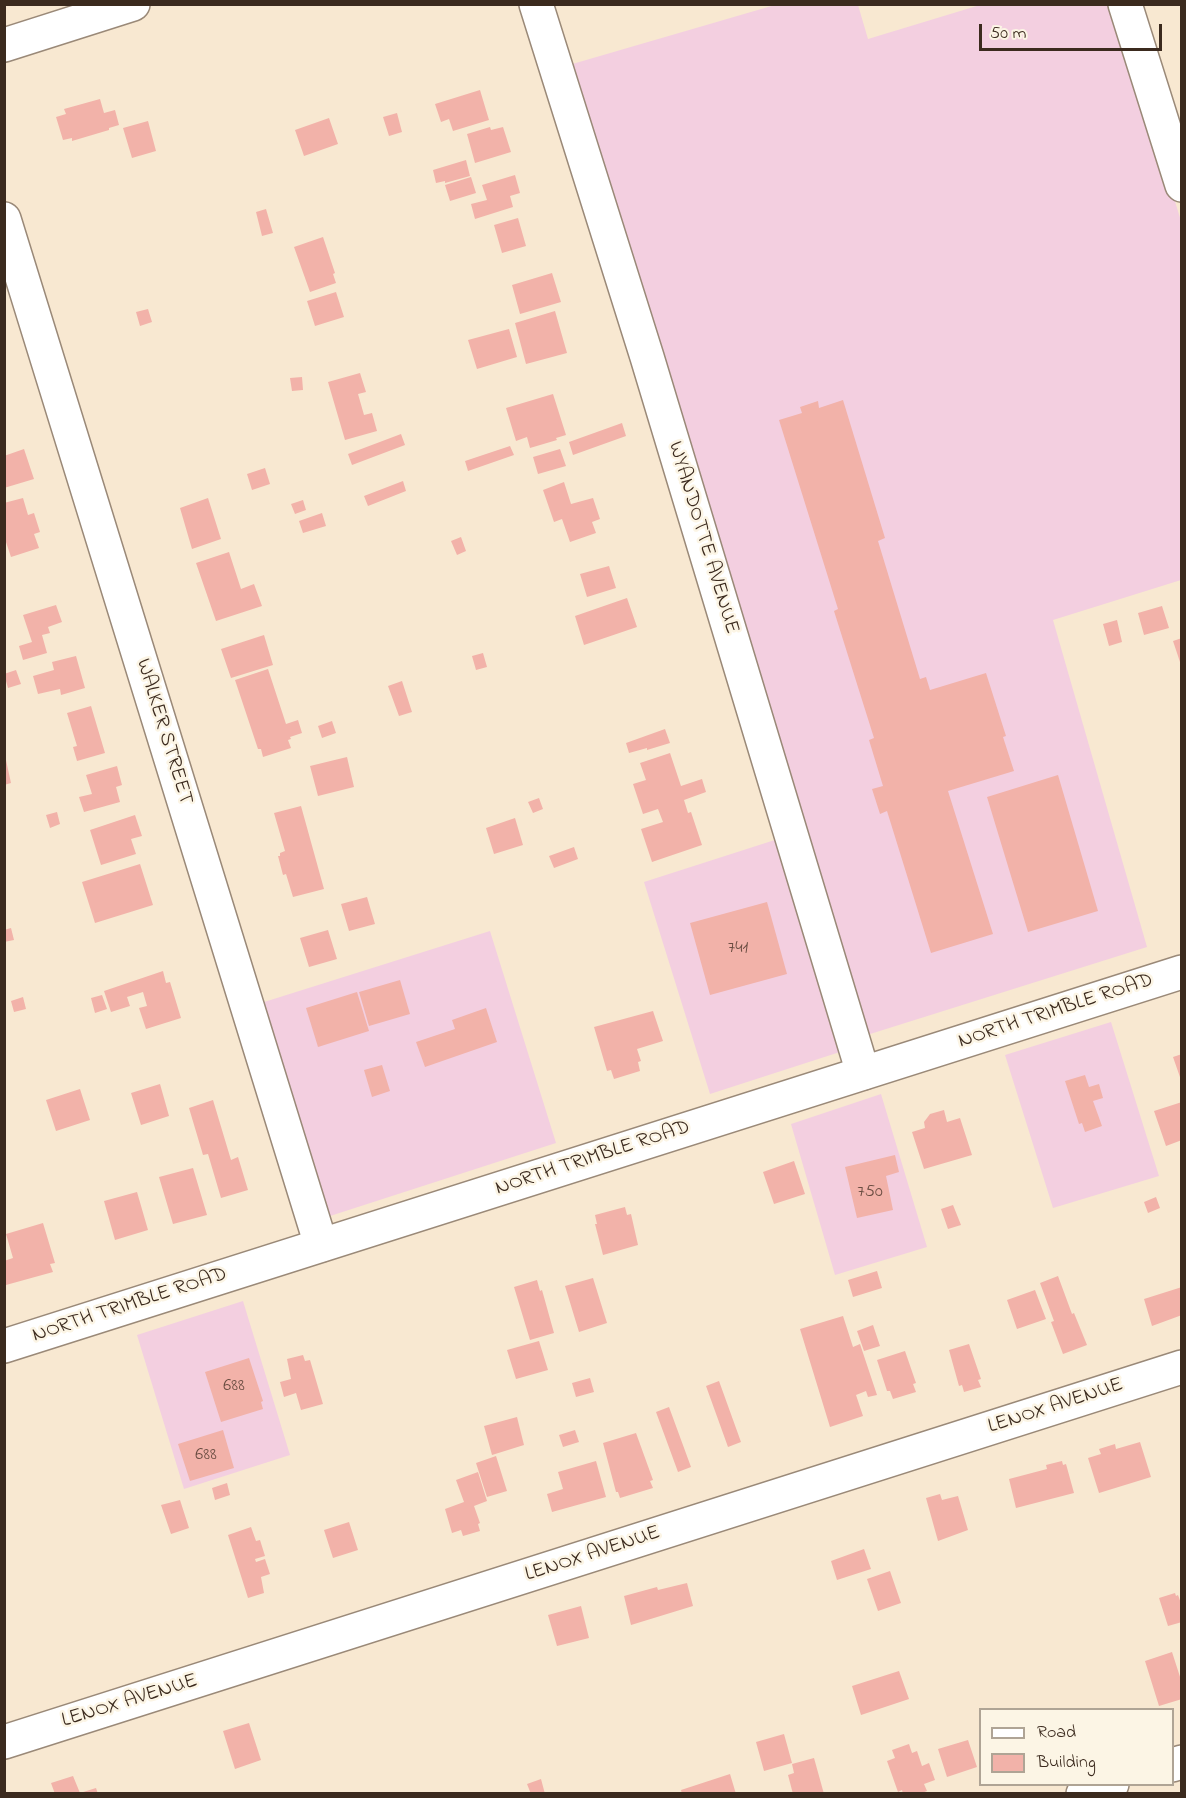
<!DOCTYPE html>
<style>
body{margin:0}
#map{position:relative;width:1186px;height:1798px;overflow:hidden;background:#f8e8d1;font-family:"Indie Flower",sans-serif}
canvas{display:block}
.frame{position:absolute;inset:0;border:6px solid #3b2a1e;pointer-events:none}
.legend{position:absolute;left:979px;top:1708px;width:195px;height:78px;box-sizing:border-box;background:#fcf5e5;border:2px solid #afa495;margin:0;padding:8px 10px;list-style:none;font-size:18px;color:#3b2a1e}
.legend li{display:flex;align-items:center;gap:12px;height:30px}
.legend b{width:30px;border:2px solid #afa495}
.scale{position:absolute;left:979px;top:24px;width:183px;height:27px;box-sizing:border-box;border:3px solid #3b2a1e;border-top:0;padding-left:8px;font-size:18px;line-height:21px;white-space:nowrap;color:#3b2a1e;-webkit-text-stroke:4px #fcf5e5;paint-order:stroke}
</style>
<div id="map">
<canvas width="1186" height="1798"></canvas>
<div class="frame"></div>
<ul class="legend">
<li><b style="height:8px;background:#fff"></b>Road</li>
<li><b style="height:16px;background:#f2b2a9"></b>Building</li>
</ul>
<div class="scale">50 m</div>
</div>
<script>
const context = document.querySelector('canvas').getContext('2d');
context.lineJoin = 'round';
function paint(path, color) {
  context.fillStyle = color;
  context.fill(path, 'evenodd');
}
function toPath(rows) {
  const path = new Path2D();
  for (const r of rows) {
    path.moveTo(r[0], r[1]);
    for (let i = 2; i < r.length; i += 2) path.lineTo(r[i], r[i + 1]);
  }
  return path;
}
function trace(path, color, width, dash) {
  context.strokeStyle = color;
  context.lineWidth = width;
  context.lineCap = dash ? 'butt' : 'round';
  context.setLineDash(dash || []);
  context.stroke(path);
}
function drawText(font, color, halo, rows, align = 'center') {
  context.font = font + ' "Indie Flower",sans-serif';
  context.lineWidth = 5;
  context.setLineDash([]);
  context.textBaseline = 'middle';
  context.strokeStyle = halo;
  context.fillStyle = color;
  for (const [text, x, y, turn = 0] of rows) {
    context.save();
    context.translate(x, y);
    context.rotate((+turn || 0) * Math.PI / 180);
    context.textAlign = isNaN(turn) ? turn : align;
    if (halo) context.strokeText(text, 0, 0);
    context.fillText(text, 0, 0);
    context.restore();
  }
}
paint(toPath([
 [775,5,858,5,868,39,980,5,1115,5,1181,221,1181,580,1053,620,1147,947,867,1035,569,65],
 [781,838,843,1051,710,1094,644,882],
 [490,931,556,1143,327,1217,261,1003],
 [1111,1022,1159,1176,1053,1208,1005,1055],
 [881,1094,927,1247,835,1275,791,1124],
 [243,1301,290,1455,184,1489,137,1335]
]), '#f3cfe0');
paint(toPath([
 [480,90,489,120,453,131,449,119,441,122,435,104],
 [100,99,104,113,115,110,119,125,109,128,109,130,72,141,72,138,63,140,56,117,66,114,64,109],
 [397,113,402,132,389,136,383,117],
 [329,118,338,144,304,156,295,130],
 [148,121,156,151,132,158,123,128],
 [490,127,491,130,503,127,511,152,475,163,467,134],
 [466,160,470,176,445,183,445,181,436,183,433,170],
 [515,175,520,193,510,196,513,207,475,219,471,204,487,200,482,185],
 [471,177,476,193,450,201,445,185],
 [266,209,273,233,262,236,256,212],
 [518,218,526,246,502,253,494,225],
 [323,237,335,273,333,274,336,283,310,292,294,247],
 [552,273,561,302,520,314,512,285],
 [336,292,344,317,315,326,307,301],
 [148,309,152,322,140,326,136,312],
 [555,311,567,353,526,364,515,323],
 [509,329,517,357,477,369,468,340],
 [360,373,366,392,358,394,364,415,372,413,377,431,345,440,328,382],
 [302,377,303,390,292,391,290,378],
 [553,394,566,435,556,438,557,440,530,448,527,437,516,441,506,408],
 [843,400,885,538,878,541,920,679,926,677,930,690,986,673,1006,736,1003,737,1014,771,948,791,993,934,931,953,887,811,880,814,872,789,883,786,869,740,874,738,834,611,838,609,779,420,802,413,800,407,818,401,819,408],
 [622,423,626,436,573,455,569,442],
 [401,434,405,445,352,465,348,454],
 [510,446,514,455,468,471,465,461],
 [24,449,34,479,4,488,4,456],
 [560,449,566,466,538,474,533,457],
 [265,468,270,484,252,490,247,474],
 [403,481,406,491,368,506,364,496],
 [564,482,571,504,593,498,600,519,592,522,596,533,570,542,562,519,554,522,543,490],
 [23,498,28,515,34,513,40,532,34,534,39,548,11,557,4,536,4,503],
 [208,498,221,539,192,549,180,508],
 [303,500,306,510,295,514,291,504],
 [322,513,326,526,303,533,299,521],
 [461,537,466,551,457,555,451,541],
 [229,552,241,589,254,584,262,606,216,621,196,563],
 [609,566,616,588,587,597,580,574],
 [627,598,637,627,584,645,575,616],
 [56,605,62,622,48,627,50,633,42,635,47,653,23,660,19,646,32,642,23,615],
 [1162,606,1169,628,1144,635,1138,613],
 [1117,620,1122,642,1109,646,1103,624],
 [264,635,273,665,231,678,221,649],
 [1182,638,1182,665,1181,665,1173,641],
 [483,653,487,667,476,670,472,656],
 [76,656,85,688,61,695,60,689,38,694,33,676,54,670,52,662],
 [268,669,286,724,298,720,302,733,290,737,291,739,288,740,291,748,263,757,261,749,258,749,235,680],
 [16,670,21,684,8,688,4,674],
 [402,681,412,712,399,716,388,686],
 [91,706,105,753,77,761,73,747,77,746,67,713],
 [332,721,336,733,322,738,318,726],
 [665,729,670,743,647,750,647,748,629,753,626,743],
 [4,751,11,783,4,785],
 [670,753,681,786,702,779,706,792,684,800,688,813,691,812,702,845,652,862,641,829,663,822,658,809,643,814,633,784,646,780,640,763],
 [347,757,354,787,318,796,310,766],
 [117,766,122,785,116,787,120,802,84,812,79,797,92,794,86,775],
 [1058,775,1098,911,1028,932,987,797],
 [539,798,543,809,533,813,528,802],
 [301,806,324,889,293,897,286,874,283,875,278,856,280,856,280,853,285,851,274,813],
 [57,812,60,824,50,828,46,815],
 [135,815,142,836,131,839,136,854,101,865,90,830],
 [515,818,523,845,494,854,486,828],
 [574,847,578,859,554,868,549,856],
 [140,864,153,905,95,923,82,882],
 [367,897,375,924,349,931,341,904],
 [767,902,787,974,710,995,690,923],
 [11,928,14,940,4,942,4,930],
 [328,930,337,959,309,967,300,938],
 [163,971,166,983,170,982,181,1018,146,1029,139,1008,147,1006,143,992,127,997,130,1006,111,1012,104,991],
 [400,980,410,1014,369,1026,359,992],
 [357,992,369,1031,318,1047,306,1008],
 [102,995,107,1009,95,1013,91,998],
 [23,997,26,1009,14,1012,11,1001],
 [486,1008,497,1042,425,1067,416,1042,455,1029,452,1020],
 [653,1011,663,1041,637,1049,641,1061,638,1062,640,1071,614,1079,611,1070,607,1071,594,1027],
 [1182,1054,1182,1080,1181,1080,1173,1057],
 [382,1065,390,1091,372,1097,364,1070],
 [1085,1075,1089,1087,1099,1084,1103,1098,1093,1101,1102,1126,1085,1132,1082,1123,1079,1124,1065,1081],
 [160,1084,169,1116,141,1125,131,1093],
 [80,1089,90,1120,56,1131,46,1100],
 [213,1100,231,1160,238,1157,248,1190,221,1198,208,1154,203,1155,189,1108],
 [1182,1102,1182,1140,1166,1146,1154,1111],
 [944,1110,947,1122,960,1118,972,1155,924,1169,912,1132,925,1128,924,1122,930,1114],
 [895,1155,899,1172,886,1176,893,1210,857,1218,845,1167],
 [794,1161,805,1194,774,1204,763,1172],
 [193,1168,207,1215,173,1224,159,1177],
 [137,1192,148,1230,115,1240,104,1201],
 [1156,1197,1160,1208,1148,1213,1144,1202],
 [953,1205,961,1225,948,1229,941,1209],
 [625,1207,627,1215,631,1214,638,1245,603,1255,595,1224,597,1224,595,1215],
 [43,1223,55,1263,50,1264,53,1272,6,1285,4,1261,13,1258,6,1234],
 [877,1271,882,1288,853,1297,848,1280],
 [1058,1276,1072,1314,1074,1313,1087,1345,1063,1354,1051,1322,1054,1321,1040,1283],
 [593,1278,607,1323,579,1332,565,1286],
 [537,1280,540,1291,542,1290,554,1333,530,1340,514,1287],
 [1182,1287,1182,1315,1152,1326,1144,1299],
 [1035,1290,1046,1319,1017,1329,1007,1300],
 [843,1316,853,1347,860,1344,877,1395,868,1397,866,1391,856,1395,863,1416,830,1427,800,1329],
 [873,1325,880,1346,864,1351,857,1331],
 [539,1341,548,1370,516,1379,507,1350],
 [969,1344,981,1379,978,1380,981,1387,964,1392,962,1385,959,1386,949,1350],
 [905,1351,916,1383,913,1384,916,1392,893,1399,890,1391,887,1391,877,1360],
 [303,1355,305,1361,310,1360,323,1404,301,1410,296,1393,284,1397,280,1382,291,1379,287,1359],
 [249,1358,263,1401,261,1402,263,1409,221,1422,205,1372],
 [590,1378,594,1392,576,1397,572,1383],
 [719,1381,741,1442,728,1447,706,1386],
 [669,1407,691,1467,678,1472,656,1412],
 [517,1417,524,1445,492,1455,484,1426],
 [223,1430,234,1468,190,1481,178,1444],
 [575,1430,579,1442,563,1447,559,1435],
 [636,1433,653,1480,650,1481,653,1488,620,1498,618,1492,616,1492,603,1443],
 [1140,1442,1151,1477,1099,1493,1088,1458,1101,1454,1099,1449,1115,1444,1116,1449],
 [496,1456,507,1491,487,1497,476,1463],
 [596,1461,606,1497,552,1512,547,1494,563,1489,558,1472],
 [1062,1461,1063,1465,1066,1464,1074,1493,1016,1508,1009,1479,1047,1469,1046,1465],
 [478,1472,487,1501,474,1506,480,1523,478,1524,480,1531,463,1536,461,1530,452,1533,445,1509,464,1502,456,1480],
 [227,1483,230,1495,215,1500,212,1488],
 [940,1494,942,1500,958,1496,968,1530,938,1541,926,1498],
 [180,1500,189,1528,171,1534,161,1505],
 [349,1522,358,1550,333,1558,324,1530],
 [251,1527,256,1541,260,1540,265,1556,255,1559,256,1562,265,1559,270,1574,261,1577,264,1593,248,1598,228,1535],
 [864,1549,871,1569,837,1580,831,1561],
 [890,1571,901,1603,878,1611,867,1579],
 [687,1583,693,1606,631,1625,624,1596,657,1587,658,1590],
 [1175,1593,1176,1596,1178,1595,1182,1606,1182,1622,1168,1626,1159,1598],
 [581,1606,589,1638,557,1646,548,1615],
 [1172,1652,1182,1683,1182,1699,1159,1706,1145,1661],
 [899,1671,909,1699,861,1715,852,1686],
 [249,1723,261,1760,235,1769,223,1731],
 [784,1734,792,1763,764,1771,756,1742],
 [968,1740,977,1767,947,1777,938,1749],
 [909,1744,912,1753,917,1751,922,1766,929,1763,935,1780,924,1784,927,1791,919,1794,903,1794,902,1790,898,1792,887,1761,895,1758,892,1750],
 [814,1758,824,1794,793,1794,788,1775,794,1773,792,1764],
 [730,1774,736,1794,682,1794,681,1790],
 [73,1776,80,1793,96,1788,98,1794,55,1794,51,1783],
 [541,1779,545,1794,531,1794,527,1784]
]), '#f2b2a9');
const minor = toPath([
 [536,4,647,357,863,1073],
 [1125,4,1182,185],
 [4,45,133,4],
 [4,219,321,1245],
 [4,1742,1182,1367],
 [1172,1765,1182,1762],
 [1083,1794,1112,1784]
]);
const major = toPath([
 [4,1346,1182,972]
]);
trace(minor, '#9a8978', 36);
trace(major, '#9a8978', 36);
trace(minor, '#fff', 33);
trace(major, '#fff', 33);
drawText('18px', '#694c41', null, [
 ["741",738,949],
 ["750",870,1193],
 ["688",234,1387],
 ["688",206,1456]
]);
drawText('21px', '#3b2a1e', '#fcf5e5', [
 ["WYANDOTTE AVENUE",702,538,73],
 ["WALKER STREET",163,732,73],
 ["NORTH TRIMBLE ROAD",1056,1012,-18],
 ["NORTH TRIMBLE ROAD",593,1159,-18],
 ["NORTH TRIMBLE ROAD",130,1306,-18],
 ["LENOX AVENUE",1056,1407,-18],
 ["LENOX AVENUE",593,1555,-18],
 ["LENOX AVENUE",130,1702,-17]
]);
</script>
